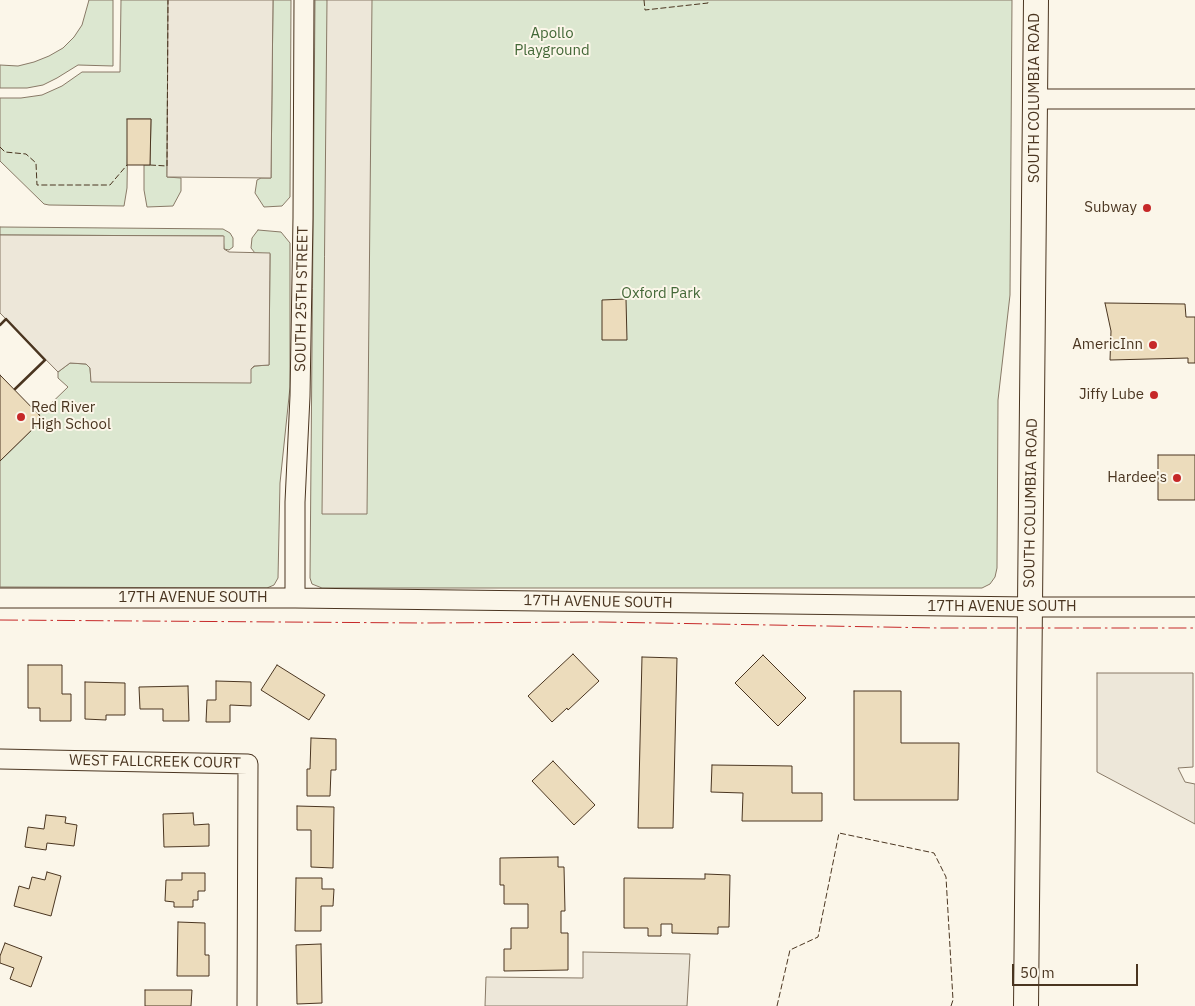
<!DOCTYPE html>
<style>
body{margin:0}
#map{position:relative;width:1195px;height:1006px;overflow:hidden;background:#fbf6e9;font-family:"IBM Plex Sans",sans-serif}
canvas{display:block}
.scale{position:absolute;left:1012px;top:964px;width:126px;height:22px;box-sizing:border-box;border:2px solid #4a3520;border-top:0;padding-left:6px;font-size:15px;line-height:18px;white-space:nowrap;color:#4a3520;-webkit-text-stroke:4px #fbf6e9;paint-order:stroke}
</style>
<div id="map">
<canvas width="1195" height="1006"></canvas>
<div class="scale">50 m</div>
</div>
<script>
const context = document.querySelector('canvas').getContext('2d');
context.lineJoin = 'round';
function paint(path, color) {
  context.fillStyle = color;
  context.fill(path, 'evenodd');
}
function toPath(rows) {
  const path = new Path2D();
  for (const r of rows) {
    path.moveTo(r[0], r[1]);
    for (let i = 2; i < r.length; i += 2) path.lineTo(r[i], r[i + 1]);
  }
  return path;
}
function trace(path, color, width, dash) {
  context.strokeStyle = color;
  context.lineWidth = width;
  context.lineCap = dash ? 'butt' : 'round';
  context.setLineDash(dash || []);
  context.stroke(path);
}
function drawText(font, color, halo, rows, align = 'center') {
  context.font = font + ' "IBM Plex Sans",sans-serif';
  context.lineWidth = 4;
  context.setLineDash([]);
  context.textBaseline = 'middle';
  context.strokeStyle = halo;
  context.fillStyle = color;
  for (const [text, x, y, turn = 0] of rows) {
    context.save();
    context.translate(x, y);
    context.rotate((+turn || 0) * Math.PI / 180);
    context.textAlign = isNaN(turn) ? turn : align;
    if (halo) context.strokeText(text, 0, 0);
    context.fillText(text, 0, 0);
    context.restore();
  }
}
const green = toPath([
 [89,0,113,0,113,66,78,65,57,78,43,85,27,88,0,88,0,65,18,66,34,62,49,56,63,48,74,37,82,25,89,0],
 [121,0,168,0,167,177,181,178,181,191,173,206,147,207,144,190,144,165,150,165,151,119,128,119,127,188,124,206,49,205,44,204,0,161,0,98,21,98,42,95,62,86,82,72,120,72,121,0],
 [273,0,291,0,290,197,282,206,264,207,255,193,257,180,261,178,271,178,273,0],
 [315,0,1012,0,1010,295,998,400,997,568,995,577,990,584,982,588,322,588,312,584,310,578,315,0],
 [0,227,223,229,230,233,233,238,233,247,229,250,224,249,223,236,0,235,0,227],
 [258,230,281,232,290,243,290,387,280,483,278,578,274,585,267,588,0,587,0,461,43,419,39,415,68,387,58,378,58,372,70,363,86,364,90,368,91,381,251,369,255,366,269,365,270,254,255,253,251,248,252,238,258,230]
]);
paint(green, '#dce7d0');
trace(green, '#887966', 1);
const parking = toPath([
 [168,0,273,0,271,178,167,177,168,0],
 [327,0,372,0,367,514,322,514,327,0],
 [0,235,224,236,224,249,229,252,270,253,269,365,254,366,251,369,251,383,91,382,90,368,86,364,70,363,58,372,0,313,0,235],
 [1097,673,1193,673,1193,767,1178,768,1185,782,1195,784,1195,824,1097,772,1097,673],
 [583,952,690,954,687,1006,485,1006,486,977,583,978,583,952]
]);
paint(parking, '#ede7d9');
trace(parking, '#887966', 1);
const building = toPath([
 [127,119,151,119,150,165,127,165,127,119],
 [626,299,627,340,602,340,602,300,626,299],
 [1105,303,1185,304,1186,317,1195,317,1195,363,1188,363,1188,358,1110,360,1111,331,1105,303],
 [0,375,43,419,0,461,0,375],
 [1158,455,1195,455,1195,500,1158,500,1158,455],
 [573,654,599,681,568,710,567,708,552,722,528,696,573,654],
 [763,655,806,698,778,726,735,683,763,655],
 [642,657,677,658,673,828,638,828,642,657],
 [28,665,62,665,62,694,71,694,71,721,40,721,40,708,28,708,28,665],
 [277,665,325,695,309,720,261,690,277,665],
 [216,681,251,682,251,706,230,705,230,722,206,722,207,700,216,700,216,681],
 [85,682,125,683,125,715,106,715,106,720,85,719,85,682],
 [188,686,189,721,163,721,163,709,140,709,139,687,188,686],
 [854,691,901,691,901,743,959,743,958,800,854,800,854,691],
 [311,738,336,739,336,770,331,770,330,796,307,796,307,769,310,769,311,738],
 [553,761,595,805,574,825,532,781,553,761],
 [712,765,792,766,792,793,822,793,822,821,742,821,743,793,711,792,712,765],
 [297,806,334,807,333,868,311,867,311,830,297,830,297,806],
 [193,813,194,825,209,824,209,846,164,847,163,814,193,813],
 [46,815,66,817,65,823,77,825,74,846,47,843,46,850,25,847,28,827,44,829,46,815],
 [558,857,558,867,564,867,565,911,561,911,561,933,568,933,568,970,504,971,504,949,511,949,511,928,528,928,528,904,504,904,504,885,500,885,500,858,558,857],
 [47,872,61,876,51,916,14,906,19,886,29,889,32,877,45,880,47,872],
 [182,873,205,873,205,891,198,891,198,900,193,900,193,907,174,907,174,902,165,901,166,880,182,880,182,873],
 [705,874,730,875,729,927,718,927,718,934,672,933,672,924,661,924,661,936,648,936,648,928,624,928,624,878,705,879,705,874],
 [296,878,322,878,322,889,334,889,333,906,321,906,321,931,295,931,296,878],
 [178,922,205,923,205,955,209,955,209,976,177,976,178,922],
 [5,943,42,957,31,987,10,979,14,968,0,963,0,956,5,943],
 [321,944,322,1003,297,1004,296,945,321,944],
 [145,990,192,990,191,1006,145,1006,145,990]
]);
paint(building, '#ecdcbc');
trace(building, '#4a3520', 1);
const minor = toPath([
 [1035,99,1195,99],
 [0,598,295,598,1030,607,1195,607],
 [295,598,295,502,300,396,303,218,304,0],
 [0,759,248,764,247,1006]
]);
const major = toPath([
 [1026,1006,1036,0]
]);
trace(minor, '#4a3520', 21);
trace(major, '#4a3520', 26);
trace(minor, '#fbf6e9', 19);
trace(major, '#fbf6e9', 24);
trace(toPath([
 [644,0,645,10,708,3,708,0],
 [0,147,5,152,26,154,36,163,37,185,110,185,127,165],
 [150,165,167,166,168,0],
 [777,1006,790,950,818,937,839,833,934,853,946,877,953,1000,951,1006]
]), '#4a3520', 1, [6, 2.5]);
trace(toPath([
 [0,325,6,319,45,360,15,389]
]), '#4a3520', 2.5);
trace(toPath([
 [0,620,422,623,601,622,938,628,1195,628]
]), '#c62828', 1, [18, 4, 2.5, 4]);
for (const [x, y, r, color] of [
 [1147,208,5,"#c62828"],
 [1153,345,5,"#c62828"],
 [1154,395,5,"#c62828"],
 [21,417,5,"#c62828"],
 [1177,478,5,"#c62828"]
]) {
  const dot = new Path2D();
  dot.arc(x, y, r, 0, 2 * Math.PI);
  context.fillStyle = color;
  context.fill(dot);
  trace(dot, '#fbf6e9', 2);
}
drawText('15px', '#436837', '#fbf6e9', [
 ["Apollo",552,34],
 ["Playground",552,51],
 ["Oxford Park",661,294]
]);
drawText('15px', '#4a3520', '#fbf6e9', [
 ["SOUTH COLUMBIA ROAD",1035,98,-90],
 ["SOUTH 25TH STREET",302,299,-89],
 ["SOUTH COLUMBIA ROAD",1031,503,-89],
 ["17TH AVENUE SOUTH",193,598],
 ["17TH AVENUE SOUTH",598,602,1],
 ["17TH AVENUE SOUTH",1002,607],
 ["WEST FALLCREEK COURT",155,762,1]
]);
drawText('15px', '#4a3520', '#fbf6e9', [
 ["Subway",1137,208],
 ["AmericInn",1143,345],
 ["Jiffy Lube",1144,395],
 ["Red River",31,408,"left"],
 ["High School",31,425,"left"],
 ["Hardee's",1167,478]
], 'right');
</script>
